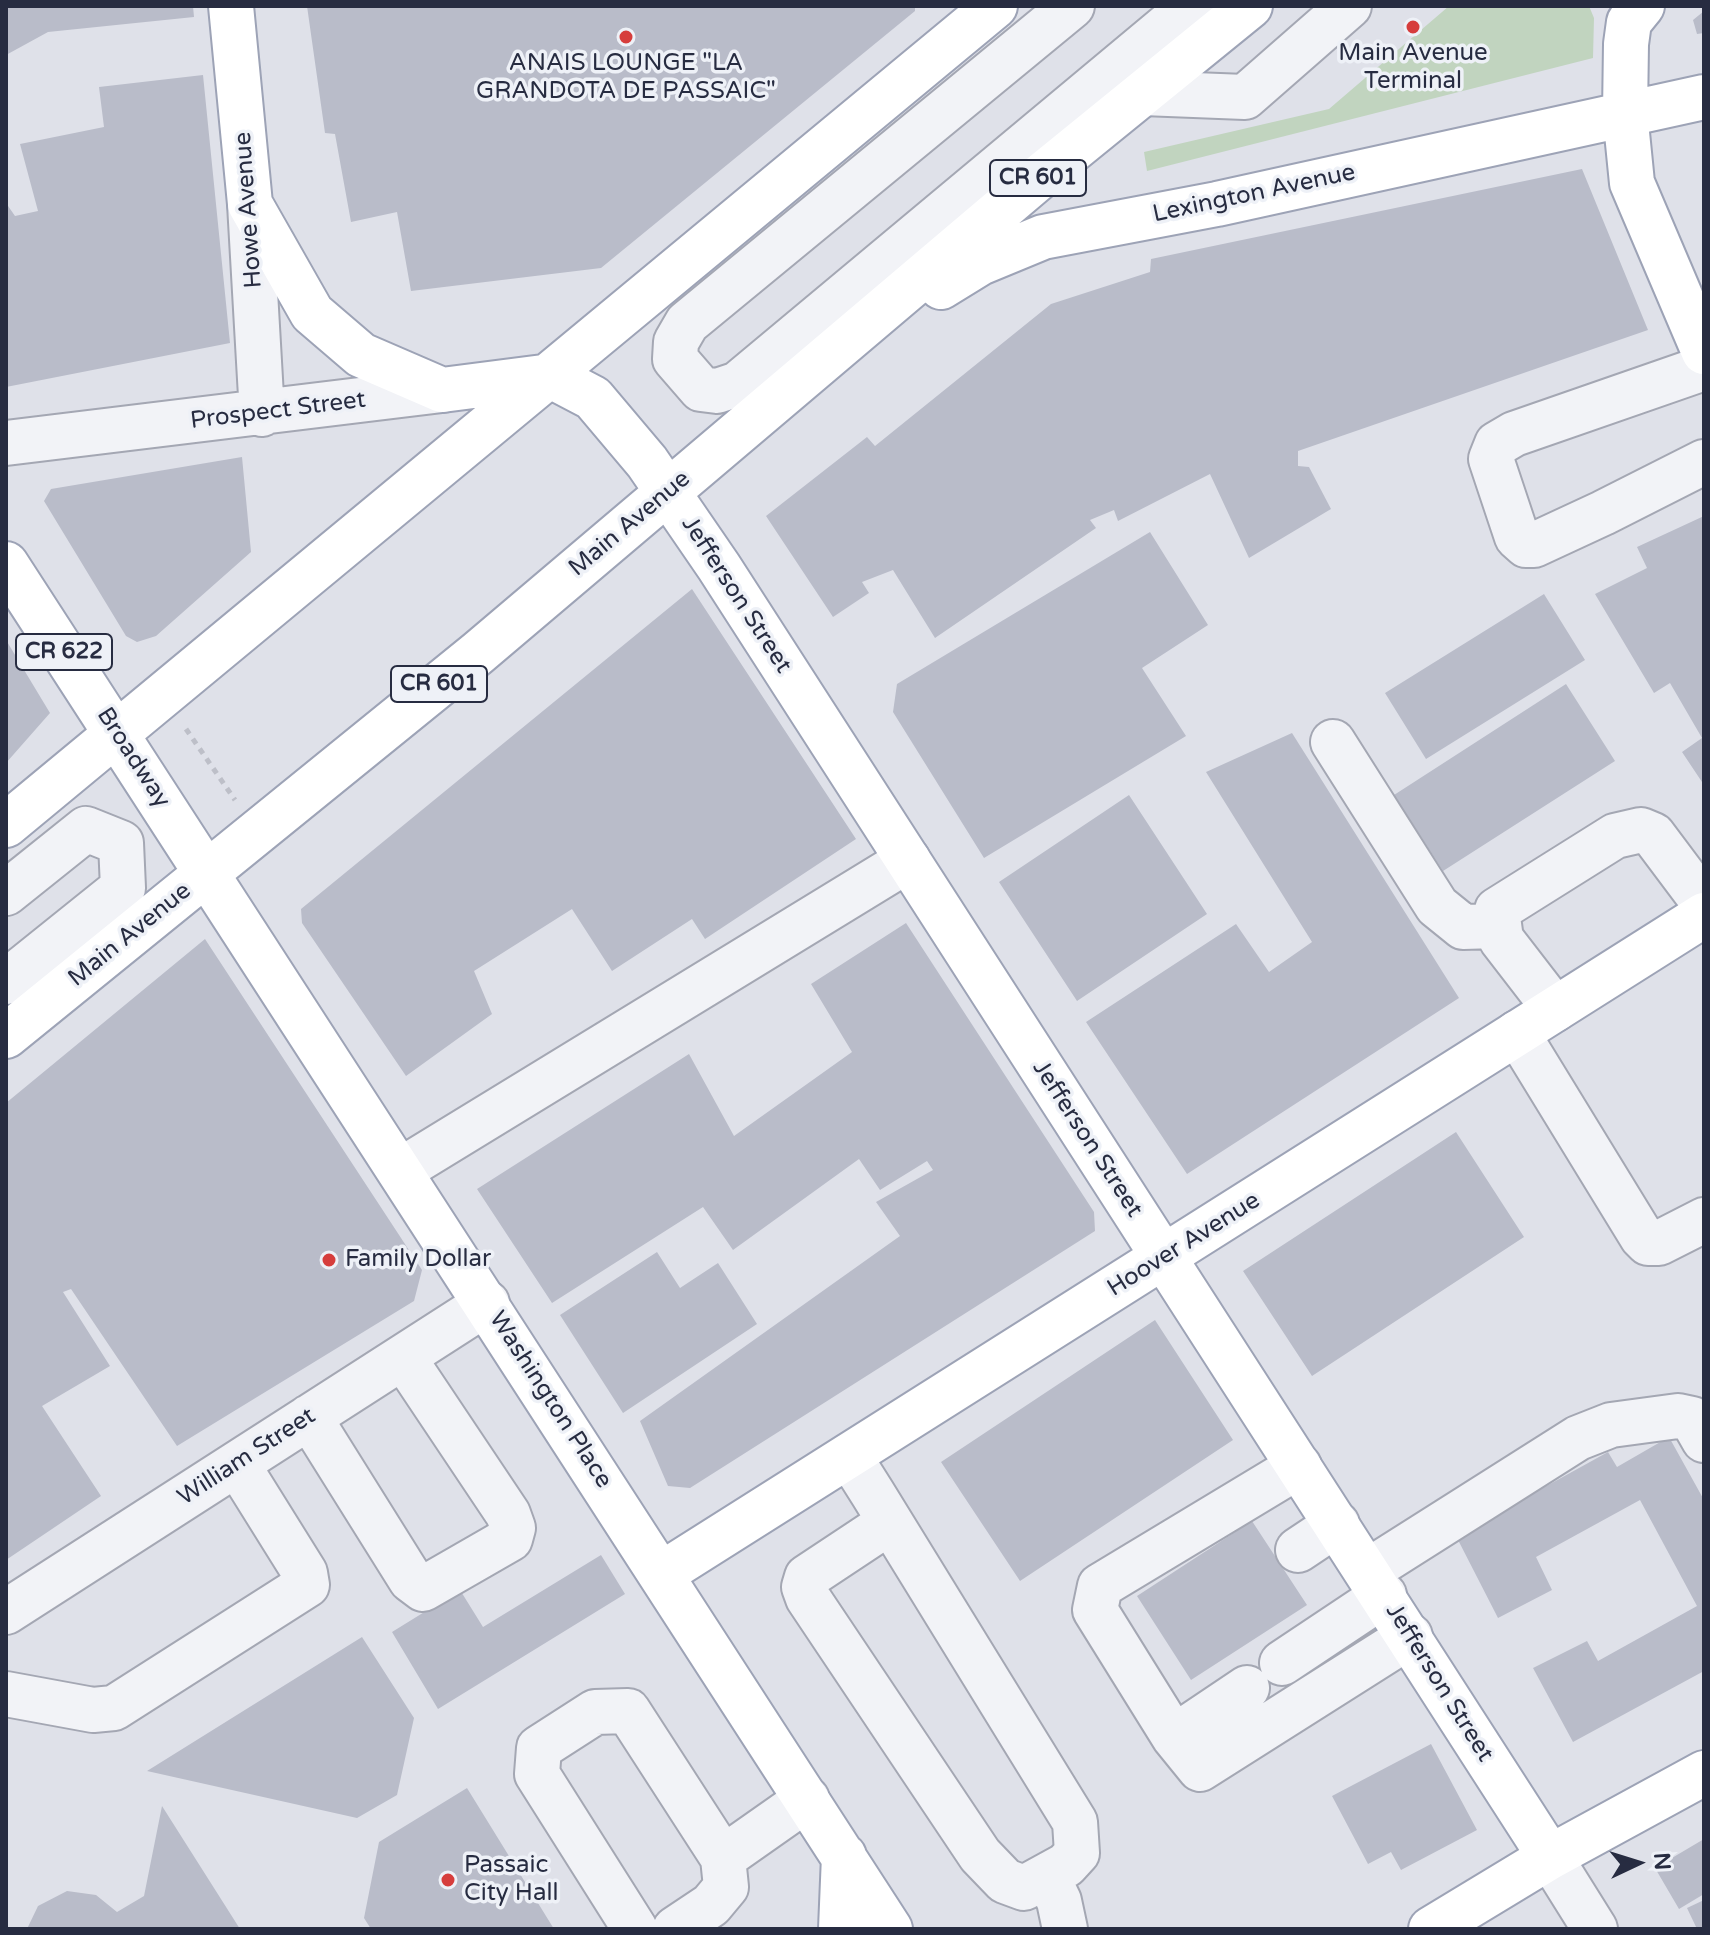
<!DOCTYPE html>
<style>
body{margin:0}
#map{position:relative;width:1710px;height:1935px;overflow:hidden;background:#dfe1e9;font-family:"Varela Round",sans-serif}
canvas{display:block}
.frame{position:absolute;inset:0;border:8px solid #272c41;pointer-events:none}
.north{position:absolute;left:1598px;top:1823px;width:80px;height:80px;-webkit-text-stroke:6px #eef1f7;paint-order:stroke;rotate:86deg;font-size:22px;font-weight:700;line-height:32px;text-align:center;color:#272c41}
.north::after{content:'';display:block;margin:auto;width:28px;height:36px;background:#272c41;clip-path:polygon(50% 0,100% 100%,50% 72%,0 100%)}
</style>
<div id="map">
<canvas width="1710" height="1935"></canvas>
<div class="frame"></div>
<div class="north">N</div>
</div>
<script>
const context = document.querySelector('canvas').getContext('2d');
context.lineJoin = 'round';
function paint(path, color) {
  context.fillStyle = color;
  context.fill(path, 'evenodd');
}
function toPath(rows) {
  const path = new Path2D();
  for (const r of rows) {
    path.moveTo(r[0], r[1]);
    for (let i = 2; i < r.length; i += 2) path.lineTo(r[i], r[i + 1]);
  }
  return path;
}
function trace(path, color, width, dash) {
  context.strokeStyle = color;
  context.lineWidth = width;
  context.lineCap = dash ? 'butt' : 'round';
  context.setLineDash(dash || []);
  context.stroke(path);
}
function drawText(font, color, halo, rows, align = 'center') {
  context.font = font + ' "Varela Round",sans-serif';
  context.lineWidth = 7;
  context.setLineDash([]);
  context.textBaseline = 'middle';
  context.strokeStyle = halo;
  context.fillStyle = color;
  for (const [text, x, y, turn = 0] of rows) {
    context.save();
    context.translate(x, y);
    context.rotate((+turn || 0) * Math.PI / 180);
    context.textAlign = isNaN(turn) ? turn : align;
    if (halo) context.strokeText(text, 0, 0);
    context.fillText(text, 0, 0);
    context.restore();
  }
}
paint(toPath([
 [1449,6,1589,6,1594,18,1593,58,1147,171,1144,152,1329,109]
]), '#c1d4bf');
paint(toPath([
 [6,6,193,6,194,17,48,32,6,55],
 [307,6,915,6,915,11,601,268,411,291,397,212,351,222,335,134,325,133],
 [1704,11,1704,33,1697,34,1693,20],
 [203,75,230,343,6,387,6,203,15,216,38,211,20,144,104,127,99,87],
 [1582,169,1648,330,1298,451,1298,466,1309,467,1331,509,1249,558,1210,474,1118,521,1114,510,1090,520,1096,528,935,638,893,570,862,582,869,593,833,617,766,516,867,437,875,446,1051,304,1150,272,1151,259],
 [242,457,251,552,156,636,137,642,126,636,44,501,51,489],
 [1704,516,1704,785,1682,752,1702,738,1670,683,1654,693,1595,594,1647,568,1637,547],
 [1150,532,1208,625,1142,668,1186,736,984,858,893,712,897,684],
 [692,589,856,839,705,939,692,919,612,971,572,909,474,971,492,1014,406,1076,302,923,301,909],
 [1544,594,1585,660,1426,759,1385,693],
 [6,640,50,713,6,763],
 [1566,684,1615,761,1443,871,1394,795],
 [1292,733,1459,998,1187,1174,1086,1022,1236,924,1269,972,1312,942,1206,772],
 [1129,795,1207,914,1077,1001,999,882],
 [906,923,1094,1212,1095,1231,690,1488,668,1486,640,1421,900,1236,876,1202,933,1170,927,1161,880,1190,859,1159,733,1250,703,1207,552,1303,477,1189,689,1054,734,1136,852,1052,811,984],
 [205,939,422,1270,414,1301,177,1446,71,1289,63,1292,110,1366,42,1406,101,1496,6,1560,6,1103],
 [1456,1132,1524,1237,1312,1376,1243,1271],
 [657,1252,680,1288,718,1263,757,1324,623,1413,560,1315],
 [1155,1320,1233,1440,1020,1581,941,1462],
 [1669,1437,1704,1500,1704,1671,1573,1742,1533,1668,1587,1641,1598,1661,1697,1606,1640,1500,1536,1557,1552,1590,1498,1618,1456,1536,1608,1452,1617,1467],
 [1252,1521,1307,1605,1191,1680,1137,1596],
 [601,1555,625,1594,438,1709,392,1632,460,1590,483,1627],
 [362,1637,414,1718,397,1795,357,1818,147,1771],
 [1431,1744,1477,1830,1401,1870,1391,1852,1368,1864,1332,1796],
 [467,1788,554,1929,371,1929,364,1918,379,1842],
 [162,1806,240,1929,27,1929,38,1906,67,1891,96,1895,117,1912,144,1896],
 [1704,1839,1704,1894,1679,1909,1655,1868],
 [1704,1900,1704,1929,1697,1929,1687,1908]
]), '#b9bcc9');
const minor = toPath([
 [1072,6,687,323,676,342,675,359,701,389,717,391,738,384,1191,6],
 [1143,93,1245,97,1349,6],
 [250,204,262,414],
 [1704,368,1514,434,1497,444,1491,459,1517,537,1526,545,1534,545,1603,513,1704,462],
 [6,443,442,390],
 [1333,742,1437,906,1463,927,1496,926],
 [6,893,86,829,121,843,123,888,6,982],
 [1555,1009,1501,939,1497,910,1615,836,1641,830,1653,835,1704,903],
 [1517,1033,1642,1237,1648,1243,1659,1243,1704,1220],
 [401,1170,908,860],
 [309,1417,411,1580,423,1589,510,1539,513,1528,508,1514,403,1357],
 [849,1456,873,1494,1075,1822,1077,1853,1066,1865,1024,1888,1005,1881,980,1855,808,1598,804,1587,807,1577,890,1522],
 [1299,1466,1100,1586,1095,1610,1174,1737,1200,1769,1410,1636],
 [1298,1550,1337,1524],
 [1368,1571,1578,1438,1611,1425,1678,1416,1692,1419,1704,1440],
 [6,1612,487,1303],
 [1282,1663,1384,1595],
 [6,1694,93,1710,114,1708,307,1585,305,1573,237,1464],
 [1174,1737,1247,1688],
 [1550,1857,1595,1929],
 [723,1858,807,1799],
 [1047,1876,1059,1901,1065,1929],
 [635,1929,537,1774,539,1748,595,1712,628,1711,723,1858,726,1887,711,1905,675,1929]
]);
const major = toPath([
 [231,6,250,204,312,313,361,355,442,390,551,376],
 [1642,6,1629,22,1626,44,1625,113,1632,183,1704,352],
 [941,287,980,263,1043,237,1217,204,1704,97],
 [551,376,593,398,647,462,719,567,1550,1857],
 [6,564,890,1929],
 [6,825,995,6],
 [6,1036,478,653,1042,175,1250,6],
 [663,1573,1704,915],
 [841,1929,844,1856],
 [1431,1929,1550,1857,1704,1773]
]);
trace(minor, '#a4a7b3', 48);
trace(major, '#9da3b6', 48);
trace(toPath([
 [186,729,235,800]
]), '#bdbfc8', 5, [6, 6]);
trace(minor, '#f2f3f7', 44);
trace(major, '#fff', 44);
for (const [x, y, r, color] of [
 [1413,27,8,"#d63d3c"],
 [626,37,8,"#d63d3c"],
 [329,1260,8,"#d63d3c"],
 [448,1880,8,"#d63d3c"]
]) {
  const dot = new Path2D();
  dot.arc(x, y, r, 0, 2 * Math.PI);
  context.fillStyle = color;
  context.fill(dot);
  trace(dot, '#eef1f7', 3);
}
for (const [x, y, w] of [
 [1038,178,96],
 [64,652,96],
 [439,684,96]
]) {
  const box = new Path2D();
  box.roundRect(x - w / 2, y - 18, w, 36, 6);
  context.fillStyle = '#eef1f7';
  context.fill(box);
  trace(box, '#272c41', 2);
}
drawText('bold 22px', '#272c41', null, [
 ["CR 601",1038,178],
 ["CR 622",64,652],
 ["CR 601",439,684]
]);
drawText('24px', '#272c41', '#eef1f7', [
 ["Main Avenue",1413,54],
 ["Terminal",1413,82],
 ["ANAIS LOUNGE \"LA",626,64],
 ["GRANDOTA DE PASSAIC\"",626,92],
 ["Family Dollar",345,1260,"left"],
 ["Passaic",464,1866,"left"],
 ["City Hall",464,1894,"left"]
]);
drawText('24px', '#272c41', '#eef1f7', [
 ["Lexington Avenue",1254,194,-12],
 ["Howe Avenue",249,210,-94],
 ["Prospect Street",278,411,-7],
 ["Main Avenue",630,524,-40],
 ["Jefferson Street",736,595,57],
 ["Broadway",133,758,57],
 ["Main Avenue",130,935,-39],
 ["Jefferson Street",1087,1139,57],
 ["Hoover Avenue",1184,1245,-32],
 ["Washington Place",550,1400,57],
 ["William Street",247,1457,-33],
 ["Jefferson Street",1439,1683,58]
]);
</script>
